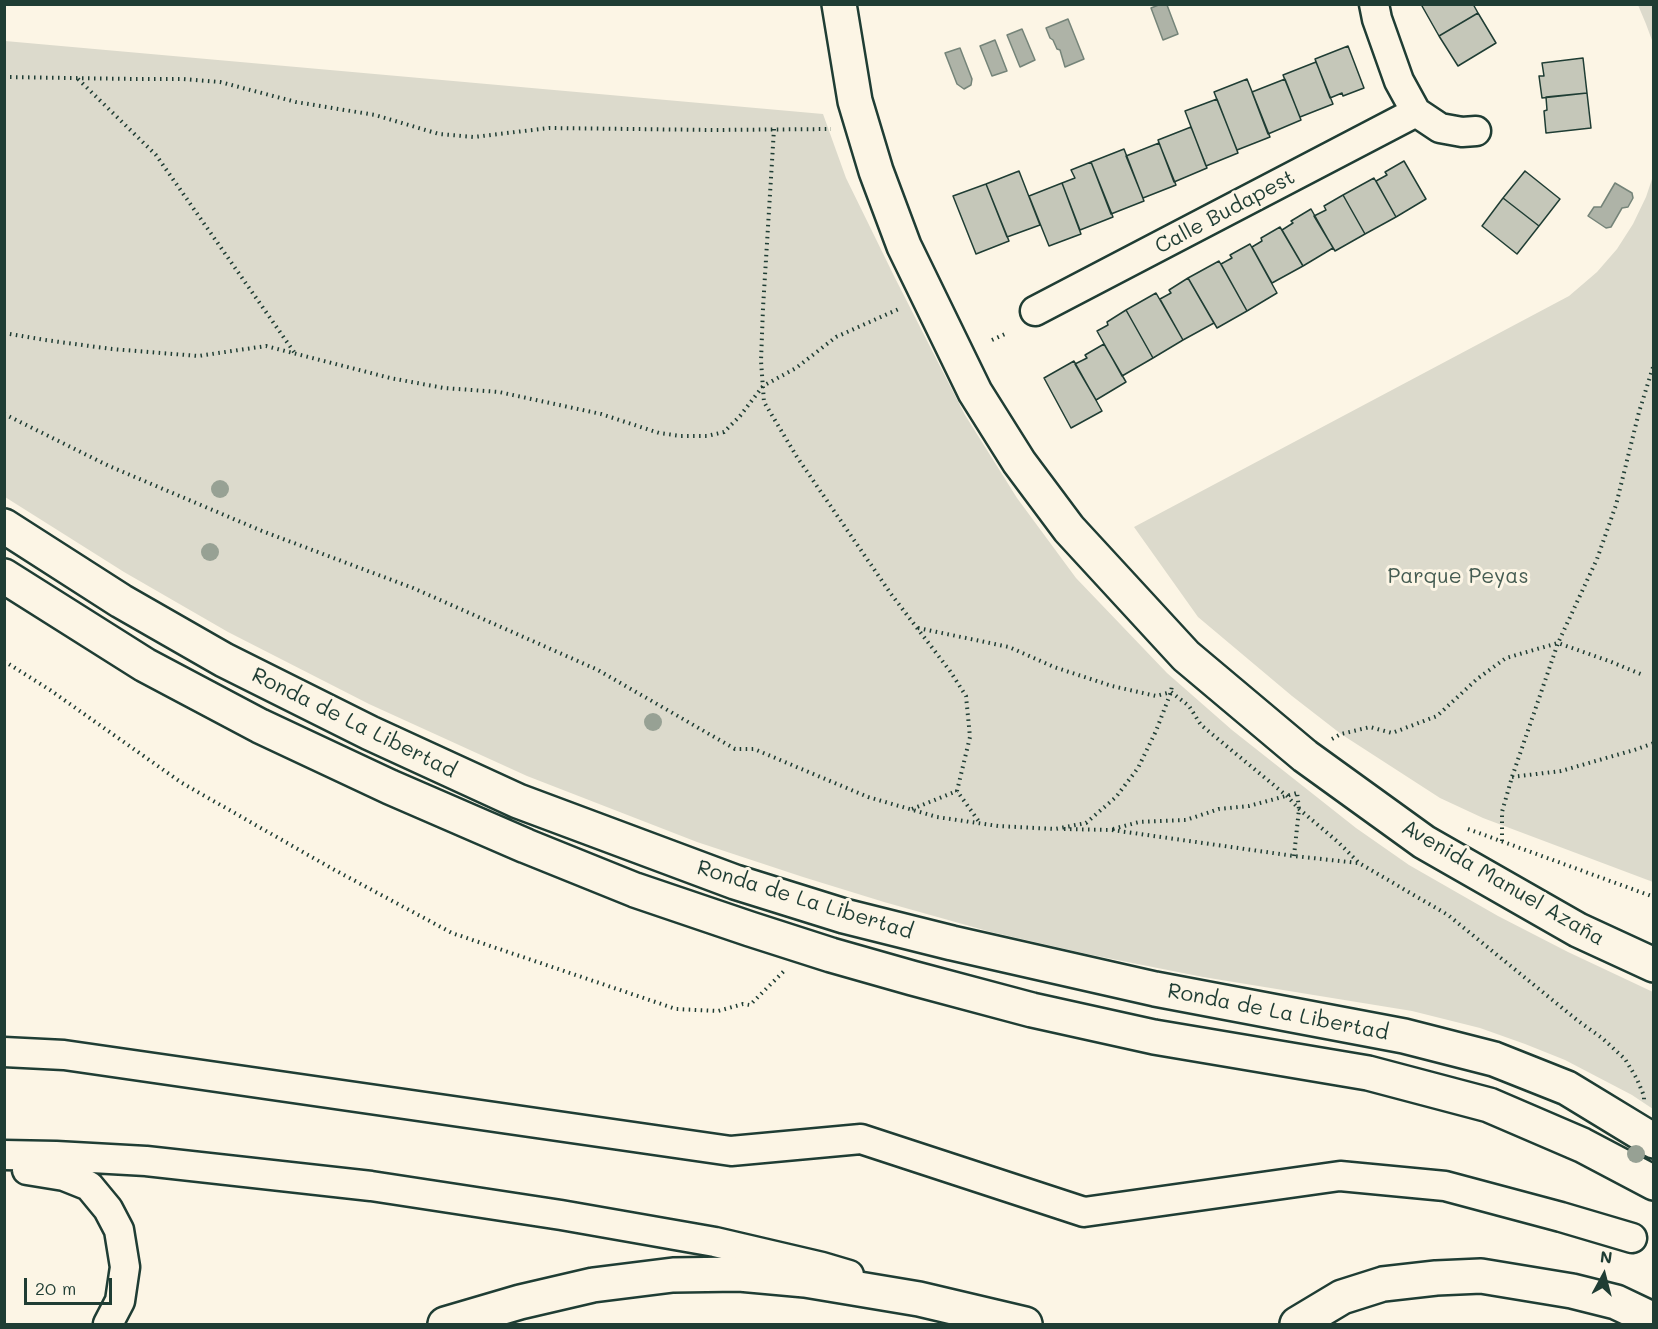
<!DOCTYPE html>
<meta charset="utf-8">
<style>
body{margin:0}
#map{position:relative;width:1658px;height:1329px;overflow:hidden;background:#fcf5e5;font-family:Mali,sans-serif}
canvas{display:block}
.frame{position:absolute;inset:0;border:6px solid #1f3d34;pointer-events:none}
.north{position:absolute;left:1574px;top:1245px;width:60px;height:60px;-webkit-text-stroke:4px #fcf5e5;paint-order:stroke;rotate:7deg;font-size:16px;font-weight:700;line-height:24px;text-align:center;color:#1f3d34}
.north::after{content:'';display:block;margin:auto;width:21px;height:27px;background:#1f3d34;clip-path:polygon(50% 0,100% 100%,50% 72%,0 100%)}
.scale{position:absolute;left:24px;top:1278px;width:88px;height:27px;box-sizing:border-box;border:3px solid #1f3d34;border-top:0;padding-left:8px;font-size:18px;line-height:21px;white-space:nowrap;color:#1f3d34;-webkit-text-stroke:4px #fcf5e5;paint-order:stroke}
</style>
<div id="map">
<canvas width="1658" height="1329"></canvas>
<div class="frame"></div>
<div class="north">N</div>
<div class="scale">20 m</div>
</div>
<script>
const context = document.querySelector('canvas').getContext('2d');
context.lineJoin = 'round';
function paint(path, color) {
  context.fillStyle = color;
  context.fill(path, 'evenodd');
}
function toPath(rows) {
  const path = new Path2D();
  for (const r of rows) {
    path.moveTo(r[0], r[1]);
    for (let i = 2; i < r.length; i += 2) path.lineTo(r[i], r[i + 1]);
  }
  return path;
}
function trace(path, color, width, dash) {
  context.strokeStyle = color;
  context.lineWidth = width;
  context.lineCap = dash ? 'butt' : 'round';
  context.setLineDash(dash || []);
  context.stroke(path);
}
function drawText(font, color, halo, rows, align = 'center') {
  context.font = font + ' Mali,sans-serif';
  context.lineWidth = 6;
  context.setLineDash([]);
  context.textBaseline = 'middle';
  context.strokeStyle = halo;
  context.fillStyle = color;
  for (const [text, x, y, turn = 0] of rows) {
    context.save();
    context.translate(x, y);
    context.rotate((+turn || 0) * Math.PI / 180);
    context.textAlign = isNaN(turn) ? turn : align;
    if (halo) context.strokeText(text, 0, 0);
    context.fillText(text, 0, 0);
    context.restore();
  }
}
paint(toPath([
 [1638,5,1653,5,1653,43,1646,24],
 [5,41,823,114,846,178,895,278,965,415,1017,498,1076,578,1167,673,1232,730,1356,828,1409,865,1498,916,1568,952,1653,992,1653,1109,1632,1095,1565,1060,1525,1044,1480,1028,1412,1011,1203,977,1087,954,991,932,884,902,803,877,697,842,527,776,369,704,228,632,124,572,5,497],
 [1653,176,1653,882,1483,818,1440,798,1341,734,1292,696,1198,617,1134,527,1569,296,1597,272,1617,249,1633,224,1646,197]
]), '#dcdacc');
const water = toPath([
 [1161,4,1167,5,1178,34,1163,40,1151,8,1161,4],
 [1068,19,1084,59,1065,67,1060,50,1057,49,1053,40,1050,38,1046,28,1068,19],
 [1022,29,1035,60,1020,67,1007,35,1022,29],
 [995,40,1007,71,992,76,980,46,995,40],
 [960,48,972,79,971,85,964,89,957,84,945,53,960,48],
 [1615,183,1632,193,1633,198,1628,207,1622,208,1611,227,1606,228,1588,216,1594,207,1601,207,1615,183]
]);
paint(water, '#aeb3a7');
trace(water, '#758479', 1.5);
const building = toPath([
 [1424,4,1473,4,1478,13,1439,36,1422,6,1424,4],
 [1478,13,1496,43,1458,66,1439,36,1478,13],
 [1348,46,1364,88,1343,96,1342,93,1330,98,1315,59,1348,46],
 [1583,58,1587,93,1542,98,1539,76,1544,76,1542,63,1583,58],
 [1316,62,1333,104,1300,117,1283,75,1316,62],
 [1247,79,1270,137,1237,150,1214,92,1247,79],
 [1285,79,1301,120,1268,134,1252,92,1285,79],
 [1587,93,1591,128,1546,133,1544,111,1547,110,1546,97,1587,93],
 [1217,99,1238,153,1206,166,1185,111,1217,99],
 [1191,127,1207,168,1174,182,1158,140,1191,127],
 [1159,143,1176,185,1143,198,1126,156,1159,143],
 [1124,149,1144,201,1111,214,1091,162,1124,149],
 [1404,161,1426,199,1396,217,1376,181,1387,175,1385,172,1404,161],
 [1091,162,1113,217,1080,230,1062,183,1075,178,1071,170,1091,162],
 [1019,171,1040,225,1007,237,986,184,1019,171],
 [1525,171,1560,199,1539,226,1503,198,1525,171],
 [1374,178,1396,217,1365,234,1343,195,1374,178],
 [1062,183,1081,234,1049,246,1029,196,1062,183],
 [986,184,1009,241,976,254,953,196,986,184],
 [1343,195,1365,234,1335,251,1314,216,1326,210,1324,206,1343,195],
 [1503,198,1539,226,1517,254,1482,226,1503,198],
 [1311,209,1333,248,1303,266,1282,230,1293,223,1291,221,1311,209],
 [1280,227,1303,266,1272,283,1252,247,1262,241,1261,238,1280,227],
 [1250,244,1277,293,1247,311,1221,264,1232,258,1230,255,1250,244],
 [1219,261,1247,311,1217,328,1188,278,1219,261],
 [1188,278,1214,323,1183,340,1160,299,1171,293,1169,290,1188,278],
 [1156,293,1183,340,1153,358,1126,310,1156,293],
 [1126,310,1153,358,1122,376,1097,331,1108,325,1107,322,1126,310],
 [1104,344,1126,382,1096,400,1075,364,1087,358,1085,355,1104,344],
 [1074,361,1102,411,1071,428,1044,378,1074,361]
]);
paint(building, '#c5c7b9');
trace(building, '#1f3d34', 1.5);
const minor = toPath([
 [1374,4,1377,19,1399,81,1416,112,1440,128,1462,132,1476,131],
 [1035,311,1416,112],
 [4,1052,64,1055,731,1151,861,1139,1084,1212,1340,1176,1445,1186,1561,1217,1632,1238],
 [4,1155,56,1156,146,1161,371,1186,561,1215,715,1242,822,1267,849,1275],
 [27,1170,64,1176,89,1186,108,1209,119,1230,125,1267,120,1301,108,1324]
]);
const tertiary = toPath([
 [839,4,855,101,876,171,904,246,975,392,1019,462,1069,529,1186,656,1305,756,1424,842,1578,930,1654,965]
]);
const secondary = toPath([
 [4,526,121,601,224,660,370,733,518,801,735,882,844,916,952,943,1155,989,1404,1036,1494,1059,1567,1088,1654,1141],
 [4,576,145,665,260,726,390,787,526,846,635,890,750,929,831,955,912,978,1032,1010,1154,1037,1368,1073,1489,1105,1582,1145,1654,1183],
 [1297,1324,1342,1297,1383,1284,1436,1278,1481,1276,1572,1291,1616,1302,1654,1320]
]);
const motorway = toPath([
 [445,1324,520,1302,593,1285,673,1275,739,1274,805,1280,919,1299,1025,1324]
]);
trace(minor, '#1f3d34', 33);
trace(tertiary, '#1f3d34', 38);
trace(secondary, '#1f3d34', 38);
trace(motorway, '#1f3d34', 38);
trace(toPath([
 [4,77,134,79,183,79,220,82,296,102,375,115,439,134,474,137,549,128,714,130,831,129],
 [78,79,156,155,294,352],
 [774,129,763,308,761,361,764,402,797,457,891,594,950,671,966,696,970,737,957,791,980,823],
 [4,333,45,340,112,349,198,356,266,346,390,378,444,388,499,392,601,414,659,433,681,436,707,436,724,432,740,416,763,386,796,368,836,337,901,308],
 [992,340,1005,334],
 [4,414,109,466,262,531,413,588,598,670,735,749,754,749,868,797,937,817,998,826,1055,829,1086,823,1116,797,1138,768,1156,731,1171,692,1172,685],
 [918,628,1009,647,1054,667,1112,686,1156,696,1171,692,1189,706,1201,725,1287,796,1299,809,1338,842,1359,863,1448,915,1577,1020,1602,1038,1625,1059,1637,1079,1644,1096,1644,1100],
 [4,661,50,690,182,783,331,868,452,933,676,1009,718,1011,743,1004,750,1005,784,971],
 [1332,739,1341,734,1370,727,1392,733,1437,716,1477,679,1506,658,1558,643,1609,661,1643,675],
 [1512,777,1561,771,1634,750,1654,743],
 [912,809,957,791],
 [1064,829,1112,830,1294,856,1358,863],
 [1113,829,1139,822,1186,820,1219,809,1249,806,1297,793],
 [1468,829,1654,897],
 [1502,841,1502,812,1512,777,1558,643,1597,559,1616,505,1639,412,1654,364],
 [1294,856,1299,809,1297,792]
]), '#1f3d34', 4, [1.5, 4.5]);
trace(minor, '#fcf5e5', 28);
trace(tertiary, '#fcf5e5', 33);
trace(secondary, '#fcf5e5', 33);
trace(motorway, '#fcf5e5', 33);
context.fillStyle = '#97a194';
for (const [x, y] of [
 [220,489],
 [210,552],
 [653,722],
 [1636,1154]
]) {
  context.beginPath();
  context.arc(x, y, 9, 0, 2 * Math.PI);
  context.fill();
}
drawText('21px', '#1f3d34', '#fcf5e5', [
 ["Calle Budapest",1225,212,-28],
 ["Ronda de La Libertad",354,723,26],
 ["Avenida Manuel Azaña",1503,883,30],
 ["Ronda de La Libertad",805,900,17],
 ["Ronda de La Libertad",1278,1012,11]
]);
drawText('21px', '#455c52', '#fcf5e5', [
 ["Parque Peyas",1458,577]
]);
</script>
